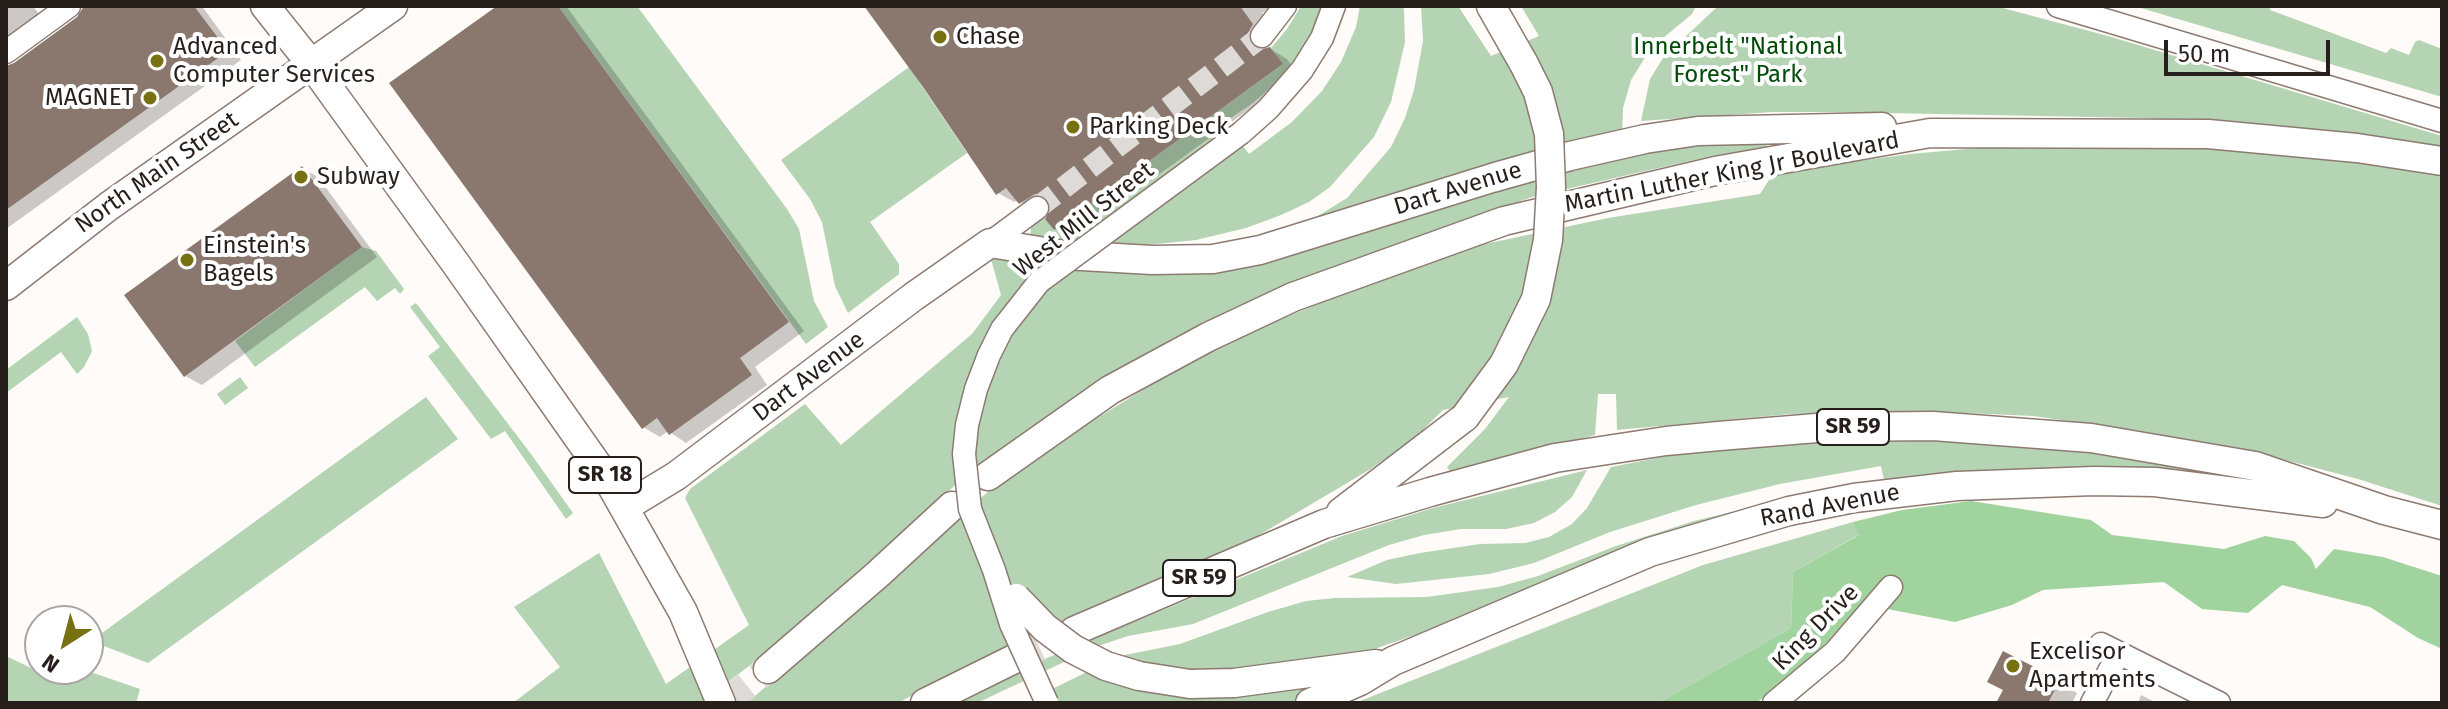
<!DOCTYPE html>
<style>
body{margin:0}
#map{position:relative;width:2448px;height:709px;overflow:hidden;background:#fffbf8;font-family:"Fira Sans",sans-serif}
canvas{display:block}
.frame{position:absolute;inset:0;border:8px solid #261f1b;pointer-events:none}
.north{position:absolute;left:24px;top:605px;width:80px;height:80px;box-sizing:border-box;background:#fff;border:2px solid #a8a5a4;border-radius:50%;rotate:216deg;font-size:22px;font-weight:700;line-height:32px;text-align:center;color:#261f1b}
.north::after{content:'';display:block;margin:auto;width:28px;height:36px;background:#787112;clip-path:polygon(50% 0,100% 100%,50% 72%,0 100%)}
.scale{position:absolute;left:2164px;top:40px;width:166px;height:36px;box-sizing:border-box;border:4px solid #261f1b;border-top:0;padding-left:10px;font-size:24px;line-height:28px;white-space:nowrap;color:#261f1b;-webkit-text-stroke:6px #fff;paint-order:stroke}
</style>
<div id="map">
<canvas width="2448" height="709"></canvas>
<div class="frame"></div>
<div class="north">N</div>
<div class="scale">50 m</div>
</div>
<script>
const context = document.querySelector('canvas').getContext('2d');
context.lineJoin = 'round';
function paint(path, color) {
  context.fillStyle = color;
  context.fill(path, 'evenodd');
}
function toPath(rows) {
  const path = new Path2D();
  for (const r of rows) {
    path.moveTo(r[0], r[1]);
    for (let i = 2; i < r.length; i += 2) path.lineTo(r[i], r[i + 1]);
  }
  return path;
}
function trace(path, color, width, dash) {
  context.strokeStyle = color;
  context.lineWidth = width;
  context.lineCap = dash ? 'butt' : 'round';
  context.setLineDash(dash || []);
  context.stroke(path);
}
function drawText(font, color, halo, rows, align = 'center') {
  context.font = font + ' "Fira Sans",sans-serif';
  context.lineWidth = 8;
  context.setLineDash([]);
  context.textBaseline = 'middle';
  context.strokeStyle = halo;
  context.fillStyle = color;
  for (const [text, x, y, turn = 0] of rows) {
    context.save();
    context.translate(x, y);
    context.rotate((+turn || 0) * Math.PI / 180);
    context.textAlign = isNaN(turn) ? turn : align;
    if (halo) context.strokeText(text, 0, 0);
    context.fillText(text, 0, 0);
    context.restore();
  }
}
paint(toPath([
 [558,6,637,6,787,209,799,229,814,301,828,327,806,344],
 [1301,6,1323,6,1310,38,1289,71,1253,103,1225,122,1249,154,1292,122,1322,91,1341,62,1356,27,1360,6,1403,6,1404,11,1405,42,1391,102,1374,137,1330,187,1309,202,1281,215,1246,228,1196,240,1117,248,1030,239,1031,227,1043,216,1054,230,1282,65,1271,48,1287,29],
 [1421,6,1458,6,1491,56,1539,36,1521,6,1696,6,1692,14,1663,38,1646,56,1631,80,1623,108,1622,136,1292,232,1347,198,1391,147,1405,118,1414,90,1423,41],
 [1718,6,1995,6,2108,36,2442,136,2442,148,2297,128,2143,118,1833,112,1772,112,1641,121,1650,79,1663,58],
 [2134,6,2271,6,2270,10,2386,53,2391,48,2409,55,2415,42,2419,40,2442,49,2442,97],
 [909,67,967,153,870,222,899,264,899,274,848,313,835,286,822,222,810,199,781,160],
 [1768,136,1767,147,1711,156,1532,197,1307,277,1175,337,1107,377,1037,423,960,481,763,655,701,703,513,703,560,667,514,607,599,553,666,684,749,625,685,498,690,489,805,404,841,445,972,334,1001,295,991,259,1001,255,1098,271,1155,274,1199,271,1489,187,1645,149],
 [2000,146,2183,146,2354,161,2442,174,2442,506,2358,479,2251,451,2141,431,2033,416,1943,412,1790,414,1617,430,1616,394,1598,394,1595,435,1451,473,1447,467,1485,429,1509,397,1443,410,1414,439,1369,470,1244,544,974,662,898,703,747,703,1014,469,1211,348,1442,253,1608,218,1760,194,1774,172,1910,154],
 [362,247,376,251,404,289,400,294,395,288,377,301,365,287,255,367,235,341],
 [416,303,531,454,573,513,566,519,505,431,491,439,428,356,440,347,410,307],
 [77,317,88,334,92,351,84,367,77,374,61,352,6,393,6,370],
 [240,377,248,388,225,405,217,394],
 [426,397,458,439,148,663,91,641],
 [1886,439,1967,440,2058,447,2137,457,2232,475,2231,481,1885,484,1881,466,1780,484,1696,505,1610,532,1534,563,1489,574,1396,584,1347,577,1387,560,1420,553,1480,544,1525,543,1549,537,1572,524,1587,508,1611,467,1688,452,1752,444],
 [1587,470,1572,497,1555,512,1534,523,1506,529,1461,529,1424,535,1389,545,1193,624,1128,636,1098,646,977,703,954,703,1013,672,1342,536,1433,508],
 [1806,494,1642,541,1432,629,1357,655,1183,677,1120,656,1180,644,1268,612,1306,601,1335,598,1427,597,1498,587,1538,576,1616,546,1694,521],
 [1853,522,1860,534,1793,572,1791,628,1658,703,1355,703,1703,565],
 [6,656,52,678,55,669,82,669,140,689,136,703,6,703],
 [1091,670,1347,678,1289,703,1059,703,1052,689]
]), '#b4d4b3');
paint(toPath([
 [1971,501,2091,520,2112,535,2224,549,2265,536,2294,541,2311,558,2316,569,2334,549,2383,557,2442,576,2442,649,2418,638,2370,607,2282,585,2248,613,2202,609,2164,582,2043,590,2012,605,1955,622,1861,604,1808,663,1756,703,1658,703,1791,628,1793,572,1859,535,1853,522,1902,510]
]), '#a1d39f');
paint(toPath([
 [6,6,33,6,39,14,31,20,17,46,8,54,7,66,15,65,79,19,88,6,202,6,241,60,6,229],
 [500,6,566,6,804,331,755,367,767,385,686,443,668,431,660,437,643,427],
 [867,6,1272,6,1262,13,1267,20,1265,50,1270,49,1287,59,1298,74,1071,238,1055,229,1051,203,1037,212,1018,200,1014,202,998,193],
 [302,168,318,177,377,257,202,385,185,376],
 [2059,682,2077,693,2072,703,1999,703],
 [2141,695,2157,703,2138,703]
]), '#0003');
paint(toPath([
 [84,6,194,6,228,51,6,210,6,66,14,63,77,17],
 [497,6,558,6,789,322,740,358,752,375,669,435,657,418,642,429,389,83],
 [864,6,1240,6,1253,24,1248,33,1249,42,1259,50,1270,47,1283,64,1054,230,1045,219,1051,207,1043,196,1035,194,1019,204,1006,188,996,195,923,87],
 [302,166,362,247,184,377,124,295],
 [2003,651,2060,680,2048,703,1996,703,2003,690,1987,682]
]), '#8a786e');
trace(toPath([
 [1037,208,1262,36]
]), '#dedad7', 22, [22, 11]);
trace(toPath([
 [1014,659,1074,631],
 [725,703,768,669]
]), '#dedad7', 28, [28, 14]);
const minor = toPath([
 [2058,6,2442,121],
 [1262,36,1285,6],
 [6,52,69,6],
 [1241,133,1268,109,1302,70,1322,38,1334,6],
 [990,243,1037,208],
 [2101,644,2219,703],
 [1774,703,1835,652,1891,587],
 [2092,703,2119,653]
]);
const major = toPath([
 [265,6,312,65,456,264,610,483,683,612,721,703],
 [1491,6,1524,64],
 [6,286,109,206,393,6],
 [988,476,1110,390,1208,337,1293,297,1504,221,1715,171,1930,133,2208,134,2357,148,2442,161],
 [625,507,676,476,913,297,990,243,1064,255,1152,260,1213,259,1260,250,1492,178,1570,156,1645,139,1698,131,1882,127],
 [1341,512,1465,417],
 [1074,631,1324,524,1430,492,1555,458,1666,441,1719,436,1829,427,1933,426,2091,438,2255,466,2384,510,2442,525],
 [768,669,877,575,952,506],
 [1190,684,1234,683,1376,664],
 [925,703,1014,659],
 [1310,703,1360,681,1393,661,1650,552,1789,511,1854,498,1957,486,2094,481,2155,482,2323,503]
]);
trace(minor, '#8d7a71', 25);
trace(major, '#8d7a71', 31);
trace(minor, '#fff', 22);
trace(major, '#fff', 28);
const minorBridge = toPath([
 [1047,703,1011,624,994,570,970,509,964,454,967,425,976,389,989,355,1002,329,1039,282,1241,133]
]);
const majorBridge = toPath([
 [1465,417,1504,364,1536,299,1548,240,1551,187,1549,134,1538,92,1524,64],
 [1016,598,1045,628,1073,649,1106,666,1139,676,1190,684]
]);
trace(minorBridge, '#8d7a71', 25, []);
trace(majorBridge, '#8d7a71', 31, []);
trace(minorBridge, '#fff', 22);
trace(majorBridge, '#fff', 28);
for (const [x, y, r, color] of [
 [940,37,8,"#787112"],
 [157,61,8,"#787112"],
 [150,98,8,"#787112"],
 [1073,127,8,"#787112"],
 [301,177,8,"#787112"],
 [187,260,8,"#787112"],
 [2013,666,8,"#787112"]
]) {
  const dot = new Path2D();
  dot.arc(x, y, r, 0, 2 * Math.PI);
  context.fillStyle = color;
  context.fill(dot);
  trace(dot, '#fff', 3);
}
for (const [x, y, w] of [
 [1853,427,72],
 [605,475,72],
 [1199,578,72]
]) {
  const box = new Path2D();
  box.roundRect(x - w / 2, y - 18, w, 36, 6);
  context.fillStyle = '#fff';
  context.fill(box);
  trace(box, '#261f1b', 2);
}
drawText('bold 22px', '#261f1b', null, [
 ["SR 59",1853,427],
 ["SR 18",605,475],
 ["SR 59",1199,578]
]);
drawText('24px', '#261f1b', '#fff', [
 ["Chase",956,37],
 ["Advanced",173,47],
 ["Computer Services",173,75],
 ["MAGNET",134,98,"right"],
 ["Parking Deck",1089,127],
 ["Subway",317,177],
 ["Einstein's",203,246],
 ["Bagels",203,274],
 ["Excelisor",2029,652],
 ["Apartments",2029,680]
], 'left');
drawText('24px', '#004b07', '#fff', [
 ["Innerbelt \"National",1738,47],
 ["Forest\" Park",1738,75]
]);
drawText('24px', '#261f1b', '#fff', [
 ["North Main Street",157,173,-35],
 ["Martin Luther King Jr Boulevard",1732,173,-11],
 ["Dart Avenue",1458,189,-17],
 ["West Mill Street",1084,220,-38],
 ["Dart Avenue",809,377,-37],
 ["Rand Avenue",1830,506,-11],
 ["King Drive",1816,628,-45]
]);
</script>
